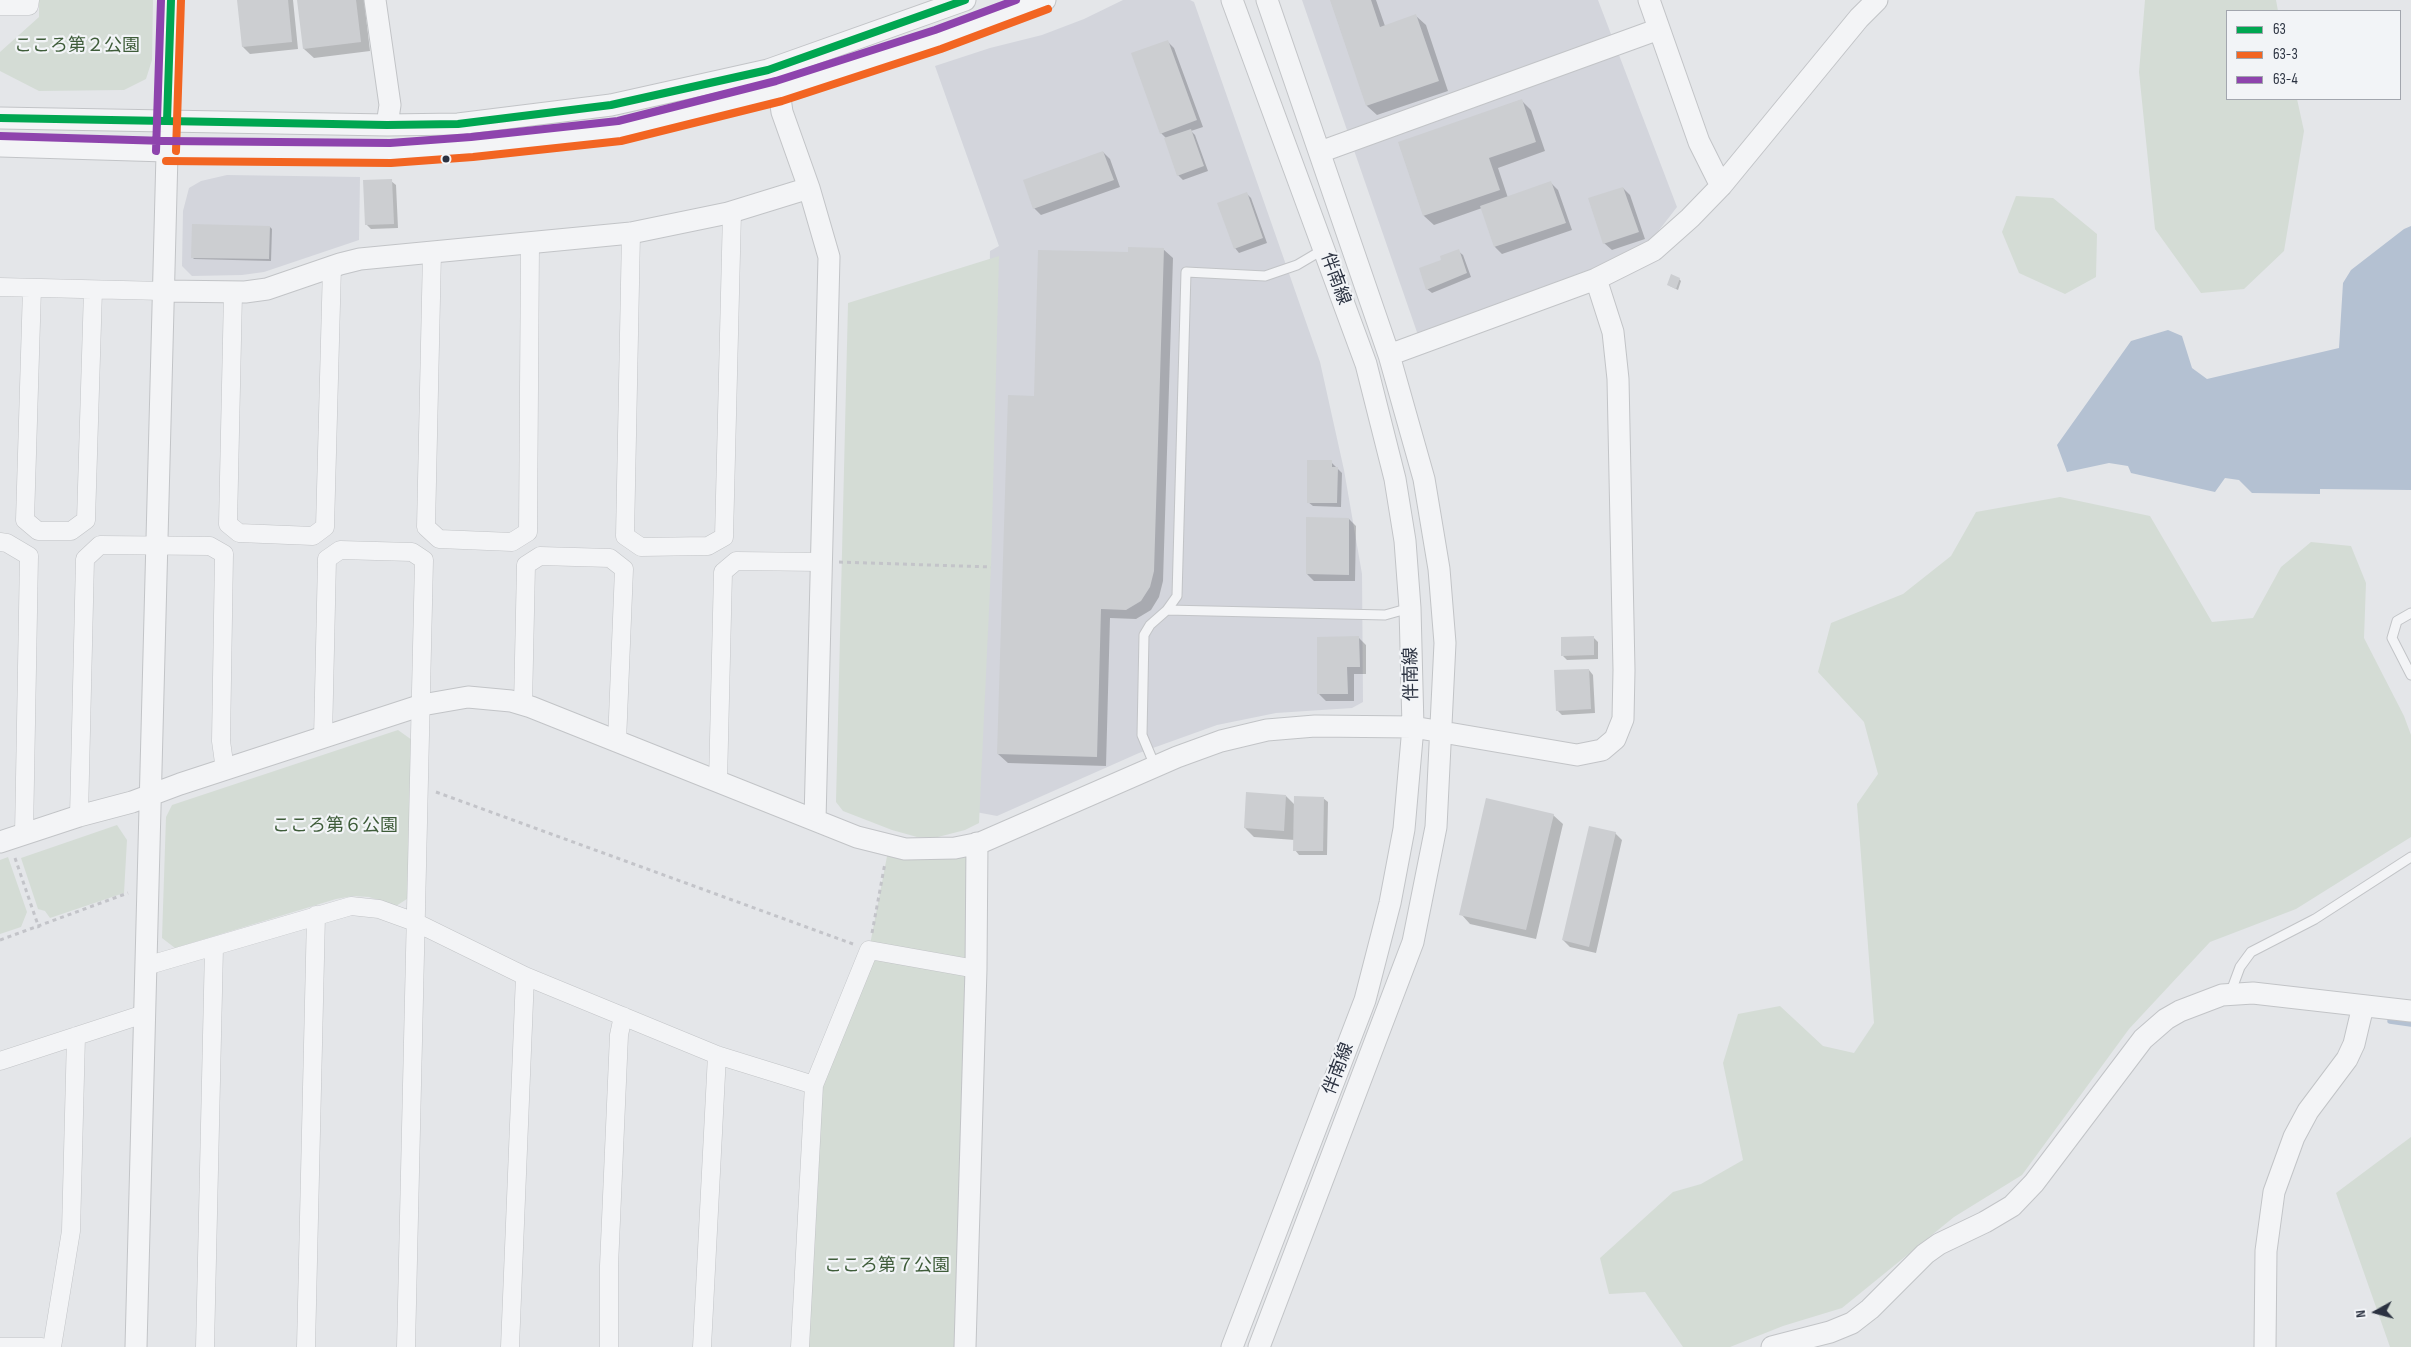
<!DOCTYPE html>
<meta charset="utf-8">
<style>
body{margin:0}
#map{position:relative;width:2411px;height:1347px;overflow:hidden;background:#e4e6e9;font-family:"Sofia Sans Condensed",sans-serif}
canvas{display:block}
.legend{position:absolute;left:2226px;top:10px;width:175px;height:90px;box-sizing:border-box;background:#f2f4f7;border:1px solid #a2a6ae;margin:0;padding:6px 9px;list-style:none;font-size:15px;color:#2b3241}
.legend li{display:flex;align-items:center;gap:10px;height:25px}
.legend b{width:25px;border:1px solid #a2a6ae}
.north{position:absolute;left:2351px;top:1287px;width:50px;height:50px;-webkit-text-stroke:4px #f2f4f7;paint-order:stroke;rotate:263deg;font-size:14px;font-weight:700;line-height:20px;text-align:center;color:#2b3241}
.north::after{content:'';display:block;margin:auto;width:18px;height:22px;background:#2b3241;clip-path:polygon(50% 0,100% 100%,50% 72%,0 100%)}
</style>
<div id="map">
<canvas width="2411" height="1347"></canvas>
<ul class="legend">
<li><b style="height:6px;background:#00a651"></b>63</li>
<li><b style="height:6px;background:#f26522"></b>63-3</li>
<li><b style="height:6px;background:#8e44ad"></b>63-4</li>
</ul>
<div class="north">N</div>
</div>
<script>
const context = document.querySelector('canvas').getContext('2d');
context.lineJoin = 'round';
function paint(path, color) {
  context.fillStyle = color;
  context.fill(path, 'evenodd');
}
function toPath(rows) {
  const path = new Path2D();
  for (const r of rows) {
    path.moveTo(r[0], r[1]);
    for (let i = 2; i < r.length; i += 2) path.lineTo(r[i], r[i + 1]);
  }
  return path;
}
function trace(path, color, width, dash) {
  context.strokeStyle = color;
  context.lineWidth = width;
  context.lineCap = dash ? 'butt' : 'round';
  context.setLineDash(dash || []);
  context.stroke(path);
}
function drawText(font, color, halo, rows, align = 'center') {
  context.font = font + ' "Sofia Sans Condensed","Noto Sans JP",sans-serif';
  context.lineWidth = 4.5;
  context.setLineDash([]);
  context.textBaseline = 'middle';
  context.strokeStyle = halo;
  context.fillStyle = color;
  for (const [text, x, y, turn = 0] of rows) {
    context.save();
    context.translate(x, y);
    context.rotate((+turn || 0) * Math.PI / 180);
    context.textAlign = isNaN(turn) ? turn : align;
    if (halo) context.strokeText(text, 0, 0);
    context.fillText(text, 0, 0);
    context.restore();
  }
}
paint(toPath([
 [1123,0,1190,0,1194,2,1320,362,1344,470,1362,574,1363,702,1352,708,1276,713,1217,725,1139,753,997,816,960,809,984,546,990,251,999,246,935,66,990,48,1042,35,1084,19],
 [1302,0,1598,0,1677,207,1653,238,1616,259,1469,325,1419,338],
 [227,175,360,177,359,240,264,272,242,275,192,276,182,266,183,211,189,188,201,181]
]), '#d3d5dc');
paint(toPath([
 [39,0,153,0,152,60,146,79,124,90,39,91,0,71,0,52,39,17],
 [2145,0,2276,0,2278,11,2227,11,2227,99,2297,99,2304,131,2284,251,2244,289,2201,293,2155,229,2139,72],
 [2016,196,2053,198,2097,234,2096,277,2065,294,2019,273,2002,232],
 [999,256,991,567,979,823,965,830,938,837,917,837,892,830,843,811,836,802,848,303],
 [2060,497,2150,516,2212,622,2253,618,2281,567,2311,542,2351,546,2366,583,2364,638,2404,716,2411,735,2411,837,2296,909,2210,942,2129,1029,2022,1175,1954,1217,1842,1308,1783,1326,1730,1347,1683,1347,1645,1292,1609,1294,1600,1258,1673,1192,1701,1184,1743,1160,1723,1063,1738,1014,1780,1006,1823,1046,1854,1053,1874,1023,1857,804,1878,774,1864,722,1818,672,1831,623,1903,594,1951,556,1976,512],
 [398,730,412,740,410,897,396,906,369,897,353,896,336,899,175,948,162,938,166,817,172,805],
 [117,825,127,840,124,893,50,918,45,911,38,909,21,858],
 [977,843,965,1347,803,1347,814,1085,869,950,889,846],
 [8,857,27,912,21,927,0,934,0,860],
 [2411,1137,2411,1347,2390,1347,2336,1193]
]), '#d4dcd5');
paint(toPath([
 [2411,226,2411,490,2320,489,2320,494,2252,493,2239,480,2225,478,2215,492,2131,473,2128,466,2109,463,2067,472,2057,445,2131,341,2168,330,2182,336,2192,368,2207,379,2339,348,2343,283,2351,270,2404,229]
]), '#b4c1d2');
paint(toPath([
 [238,0,293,0,298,49,250,54,243,47],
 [298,0,364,0,370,51,314,58,304,49],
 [1335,0,1376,0,1385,26,1416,16,1426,25,1448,91,1377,115,1367,106,1331,1],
 [1167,41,1174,48,1203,127,1191,131,1195,135,1208,171,1183,180,1178,175,1167,139,1161,133],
 [1521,100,1531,110,1545,151,1498,168,1508,198,1551,183,1558,190,1572,230,1502,254,1495,247,1482,208,1434,225,1424,216,1399,143],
 [1103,152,1110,159,1120,187,1041,215,1034,208],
 [391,181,396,185,398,228,371,229,366,224],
 [1623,188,1630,195,1645,239,1612,250,1604,243],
 [1247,194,1251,198,1267,243,1239,253,1235,248],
 [270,227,272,229,271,261,194,259,192,257],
 [1163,249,1173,258,1163,581,1159,597,1151,610,1136,619,1110,618,1106,766,1008,763,998,754,1035,397,1129,254],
 [1458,251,1463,255,1471,277,1432,293,1427,289,1443,261],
 [1679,279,1681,281,1678,290,1670,286],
 [1331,462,1342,473,1341,507,1313,506,1308,502],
 [1349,519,1356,526,1355,581,1314,581,1307,574],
 [1593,637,1598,642,1598,659,1567,660,1563,656],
 [1359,638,1366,645,1366,674,1354,674,1354,701,1326,701,1319,694],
 [1589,670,1593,675,1595,713,1562,715,1557,710],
 [1286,796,1295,805,1323,798,1328,802,1327,855,1299,855,1295,850,1295,840,1254,837,1245,828],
 [1553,815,1563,824,1536,939,1470,924,1461,914],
 [1615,833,1622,840,1596,953,1570,947,1563,940]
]), '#0003');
trace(toPath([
 [2390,1021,2411,1024]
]), '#b4c1d2', 5.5);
paint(toPath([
 [237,0,288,0,292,42,242,47],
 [297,0,356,0,361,42,303,49],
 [1330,0,1371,0,1380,27,1416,14,1439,81,1366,106],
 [1168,40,1197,120,1160,134,1131,53],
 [1522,99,1536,142,1489,158,1500,190,1423,216,1398,142],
 [1191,129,1204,166,1177,176,1164,138],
 [1103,151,1114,180,1033,209,1023,180],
 [392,179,394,224,365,225,363,180],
 [1551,181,1566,223,1494,247,1480,206],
 [1623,187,1639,232,1603,244,1588,198],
 [1247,192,1263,238,1234,249,1217,203],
 [192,224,270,226,269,259,191,258],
 [1128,247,1164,248,1154,571,1150,587,1141,601,1126,610,1101,609,1097,757,997,754,1008,395,1034,396,1038,250,1128,252],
 [1459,249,1467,273,1426,290,1419,268,1441,260,1440,256],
 [1671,274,1680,278,1676,289,1667,285],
 [1307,460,1332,460,1332,467,1338,467,1337,503,1307,503],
 [1306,517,1349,518,1349,575,1306,574],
 [1359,636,1360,667,1347,667,1348,694,1317,694,1317,637],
 [1594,636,1594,655,1561,656,1561,637],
 [1589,669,1591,709,1556,711,1554,670],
 [1246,792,1286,795,1284,831,1244,828],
 [1294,796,1324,797,1323,851,1293,851],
 [1486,798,1554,814,1526,930,1459,915],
 [1589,826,1616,832,1589,947,1562,940]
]), '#ccced1');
const service = toPath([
 [1167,610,1385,615,1410,608],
 [2411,613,2397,621,2392,638,2411,675],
 [1155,766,1142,735,1144,635,1150,625,1167,610,1177,596,1186,272,1265,276,1297,265,1324,249],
 [2230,994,2240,967,2251,952,2315,919,2411,857]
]);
const minor = toPath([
 [0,6,29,6,30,0],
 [631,233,625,536,641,547,708,546,724,537,732,212],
 [432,252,426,527,439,539,512,542,528,532,530,244],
 [0,287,163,291],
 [32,288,25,520,38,531,71,531,86,520,93,290],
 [233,293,228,524,239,533,313,536,325,527,332,266],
 [0,542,7,543,29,556,24,834],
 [523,705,526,565,540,556,610,558,624,569,617,742],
 [323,738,327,559,340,550,412,552,424,560,406,1347],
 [718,782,723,572,736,561,821,562],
 [79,816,85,559,100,545,210,546,224,554,221,741,225,770],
 [146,966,351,906,379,909,415,922,525,976,717,1055,814,1085],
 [0,1061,144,1014],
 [0,1347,42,1347],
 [52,1347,71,1231,76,1036],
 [205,1347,214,947],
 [306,1347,316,915],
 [510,1347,525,976],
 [609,1347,609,1266,619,1035,623,1016],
 [702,1347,717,1055],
 [800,1347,814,1085,869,950,976,969]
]);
const tertiary = toPath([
 [375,0,390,105,387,125],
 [1232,0,1366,364,1395,479,1405,541,1410,608,1413,727,1404,829,1390,903,1365,1000,1232,1347],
 [1649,0,1699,142,1721,186],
 [779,91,782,112,809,188,829,257,815,820],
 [0,118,387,125,458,124,611,105,768,70,965,0],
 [0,146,166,151,390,153,472,147,620,131,779,91,938,39,1045,0],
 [1320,152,1659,29],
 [163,291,245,292,267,289,340,264,360,259,631,233,728,213,809,188],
 [1389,355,1596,279,1654,250,1690,218,1721,186,1859,18,1877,0],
 [0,842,79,816,132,802,180,784,422,705,468,697,511,701,531,707,857,837,905,849,955,848,980,843,1177,757,1221,741,1267,730,1315,726,1413,727,1577,755,1602,750,1615,739,1623,719,1624,670,1618,379,1613,332,1596,279],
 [136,1347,171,0],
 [965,1347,976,969,977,843],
 [1259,1347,1413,942,1436,827,1445,643,1439,569,1424,479,1389,355,1267,0],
 [1772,1347,1830,1332,1852,1323,1870,1309,1925,1254,1939,1244,1985,1222,2012,1206,2034,1183,2143,1039,2166,1019,2180,1011,2222,995,2253,993,2411,1011],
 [2265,1347,2266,1251,2274,1192,2294,1137,2308,1111,2347,1059,2354,1044,2363,1006]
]);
trace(service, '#c2c4c7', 11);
trace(minor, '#c2c4c7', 19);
trace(tertiary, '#c2c4c7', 23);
trace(toPath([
 [839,562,991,567],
 [436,792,853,944],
 [15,858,39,928],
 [872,933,885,863],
 [0,940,128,893]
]), '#c3c4c9', 3, [4, 4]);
trace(service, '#f3f4f6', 9);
trace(minor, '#f3f4f6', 18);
trace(tertiary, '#f3f4f6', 21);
trace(toPath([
 [0,118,387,125,458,124,611,105,768,70,965,0],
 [167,121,171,0]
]), '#00a651', 8);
trace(toPath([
 [176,151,181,0],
 [166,161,391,163,473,157,621,141,782,101,941,49,1048,9]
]), '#f26522', 8);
trace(toPath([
 [0,136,166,141,390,143,471,137,618,121,776,81,935,30,1016,0],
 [156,151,161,0]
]), '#8e44ad', 8);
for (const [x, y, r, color] of [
 [446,159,4.5,"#2b3241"]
]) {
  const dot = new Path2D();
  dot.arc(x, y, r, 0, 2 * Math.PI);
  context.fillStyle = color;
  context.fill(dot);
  trace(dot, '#f2f4f7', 2);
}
drawText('18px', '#3e5c39', '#f2f4f7', [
 ["こころ第２公園",77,46],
 ["こころ第６公園",335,826],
 ["こころ第７公園",887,1266]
]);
drawText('18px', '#2b3241', '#f2f4f7', [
 ["伴南線",1335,279,70],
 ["伴南線",1412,674,-91],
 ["伴南線",1339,1069,-69]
]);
</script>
